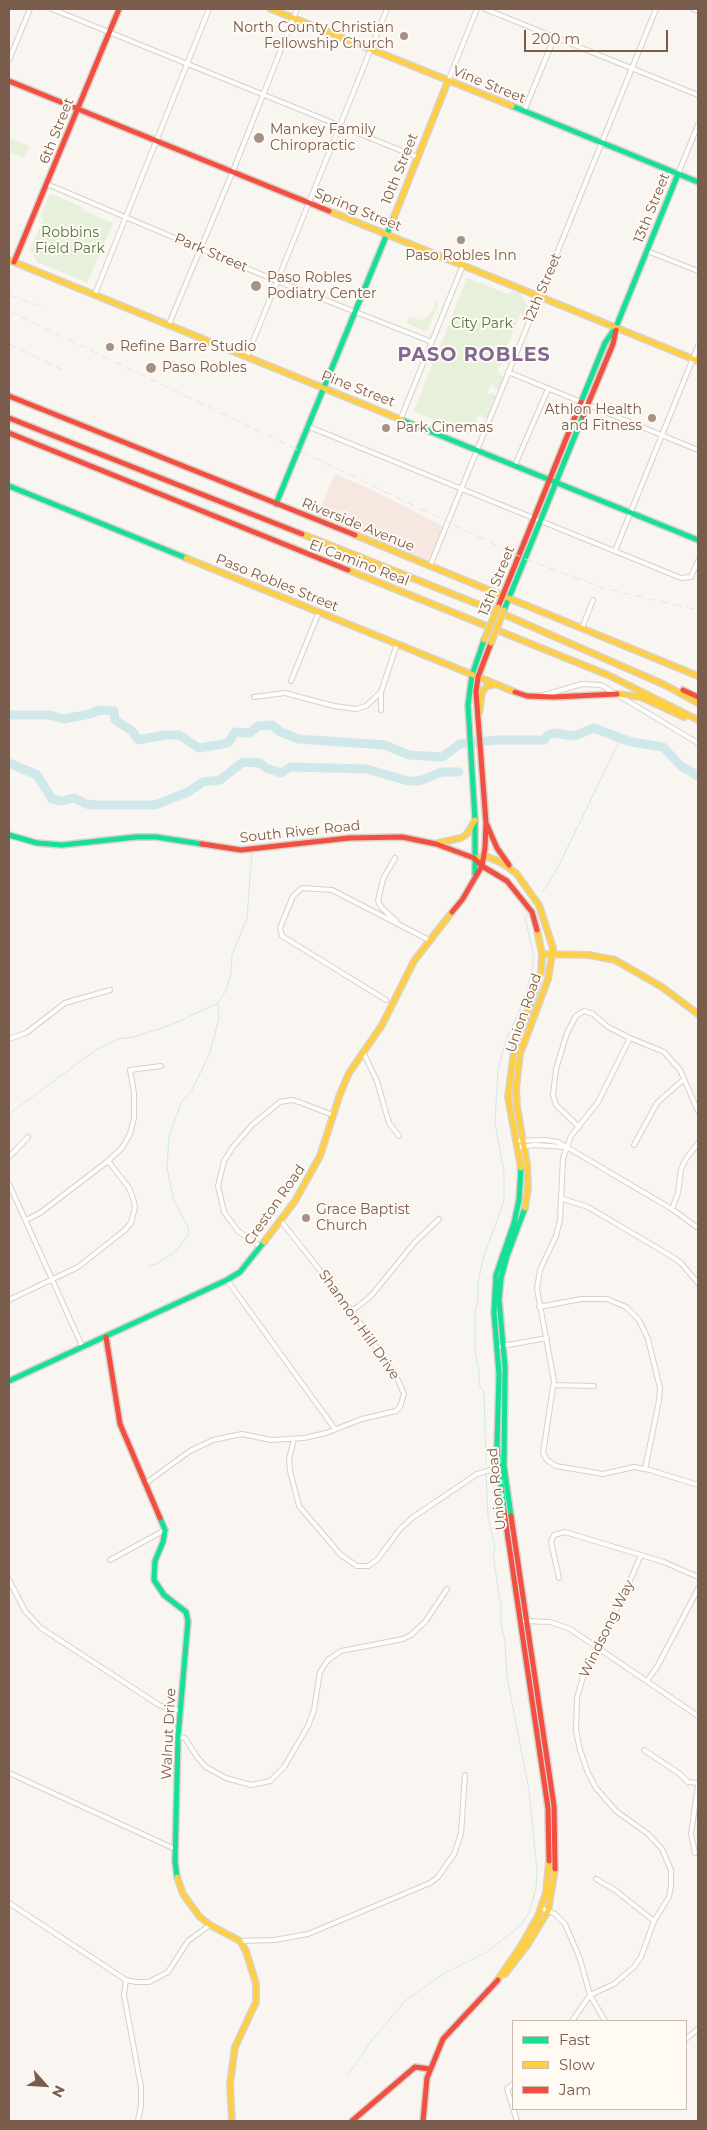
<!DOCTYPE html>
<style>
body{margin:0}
#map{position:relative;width:707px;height:2130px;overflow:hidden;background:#f9f5f0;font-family:Montserrat,sans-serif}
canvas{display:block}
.frame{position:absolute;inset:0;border:10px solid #7a5c4d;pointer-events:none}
.legend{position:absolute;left:512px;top:2020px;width:175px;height:90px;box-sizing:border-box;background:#fffaf3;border:1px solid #cabbb1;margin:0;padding:6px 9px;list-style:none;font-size:15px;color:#7a5c4d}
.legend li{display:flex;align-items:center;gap:10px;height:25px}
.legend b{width:25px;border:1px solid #cabbb1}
.north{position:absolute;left:20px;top:2060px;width:50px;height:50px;-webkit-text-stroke:4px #fffaf3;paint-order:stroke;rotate:116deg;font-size:14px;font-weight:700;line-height:20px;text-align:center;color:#7a5c4d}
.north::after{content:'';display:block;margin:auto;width:18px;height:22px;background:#7a5c4d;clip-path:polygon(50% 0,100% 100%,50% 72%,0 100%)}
.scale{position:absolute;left:524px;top:30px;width:144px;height:22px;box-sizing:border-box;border:2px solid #7a5c4d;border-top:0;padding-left:6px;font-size:15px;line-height:18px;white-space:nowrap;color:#7a5c4d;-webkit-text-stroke:4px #fffaf3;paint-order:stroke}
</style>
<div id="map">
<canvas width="707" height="2130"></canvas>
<div class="frame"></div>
<ul class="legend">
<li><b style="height:6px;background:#16e098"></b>Fast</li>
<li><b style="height:6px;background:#ffcf43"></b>Slow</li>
<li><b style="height:6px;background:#f24e42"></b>Jam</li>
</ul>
<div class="north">N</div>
<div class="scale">200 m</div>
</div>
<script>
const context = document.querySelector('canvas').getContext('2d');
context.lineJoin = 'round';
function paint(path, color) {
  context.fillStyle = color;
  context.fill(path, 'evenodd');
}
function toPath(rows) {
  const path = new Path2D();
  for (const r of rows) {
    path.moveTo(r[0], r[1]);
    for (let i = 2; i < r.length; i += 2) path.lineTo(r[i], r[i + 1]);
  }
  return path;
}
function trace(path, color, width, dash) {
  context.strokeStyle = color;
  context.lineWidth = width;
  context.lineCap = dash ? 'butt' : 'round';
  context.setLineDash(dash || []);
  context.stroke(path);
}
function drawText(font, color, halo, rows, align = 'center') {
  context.font = font + ' Montserrat,sans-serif';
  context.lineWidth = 4;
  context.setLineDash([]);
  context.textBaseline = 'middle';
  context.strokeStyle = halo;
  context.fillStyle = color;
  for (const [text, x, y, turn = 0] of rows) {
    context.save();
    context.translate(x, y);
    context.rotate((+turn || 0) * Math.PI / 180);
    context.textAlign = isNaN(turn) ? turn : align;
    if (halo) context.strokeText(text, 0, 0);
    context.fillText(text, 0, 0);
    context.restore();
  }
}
paint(toPath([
 [335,474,366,487,444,527,427,566,316,519]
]), '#f6e8e1');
paint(toPath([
 [9,138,29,146,24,158,9,152],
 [52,194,82,207,82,210,113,223,87,283,37,262,30,249,43,220,40,216,49,196],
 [467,278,508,294,510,291,521,294,528,306,529,313,527,316,520,314,502,359,501,366,498,367,497,370,506,380,502,388,498,390,491,384,487,394,493,393,496,396,490,408,491,416,483,419,482,415,479,415,470,435,414,411,436,355,435,350,440,347],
 [436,301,439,303,428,329,425,331,407,323,409,317,413,316,412,319,416,318,416,321,421,318,422,321,433,310]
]), '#e7f0db');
trace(toPath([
 [543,891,556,871,621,738],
 [9,1114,97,1049,119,1039,134,1037,171,1025,218,1003],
 [148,1266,156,1264,174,1253,189,1234,187,1225,173,1198,167,1168,169,1136,182,1101,192,1090,210,1053,219,1018,218,1003,226,990,231,973,232,955,247,918,252,852],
 [486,1462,484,1393,479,1384,479,1371,475,1352,475,1311,478,1300,478,1283,483,1259,504,1201,504,1172,495,1123,498,1070,505,1043,526,995,534,958,525,917,529,912],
 [348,2075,371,2041,405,2001,443,1974,487,1952,520,1926,529,1913,536,1888,537,1871,529,1790,507,1677,505,1641,501,1625,501,1606,493,1555,495,1546,488,1517,486,1474]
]), '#d0e8ea', 1);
trace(toPath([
 [9,715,50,715,64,719,90,714,100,710,114,711,115,720,132,731,138,740,165,735,179,735,199,748,228,743,235,732,250,733,258,726,272,725,279,731,298,739,385,745,409,755,442,757,460,744,497,740,544,740,548,735,554,733,574,736,594,728,631,742,663,747,681,766,698,776],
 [9,763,37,775,52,799,62,801,74,798,86,804,95,805,155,805,188,792,203,782,220,780,243,762,260,763,266,768,281,773,291,767,367,769,408,781,419,781,442,772,459,772]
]), '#d0e8ea', 9);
const street = toPath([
 [52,9,417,157],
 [485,9,698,95],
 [693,9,698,11],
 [9,60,30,9],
 [448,81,477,9],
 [524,111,555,36],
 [678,174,698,125],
 [47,184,277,281,432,342],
 [647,251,698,271],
 [95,294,209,9],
 [169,324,233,171,297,9],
 [247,356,387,9],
 [508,372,698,450],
 [401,418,463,265],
 [307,426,681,578,691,577,698,561],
 [515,465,548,389],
 [615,551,698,346],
 [430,566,656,9],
 [582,628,593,600],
 [291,681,319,612],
 [544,695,582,684,601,685,698,743],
 [254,697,285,693,334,706,356,709,366,706,381,692],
 [381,710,381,692,397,644],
 [395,858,383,879,378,901,382,908,396,921],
 [386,1000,282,936,280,928,293,896,302,888,332,890,429,940],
 [630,1038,598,1102,571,1136,563,1158,560,1220,556,1236,540,1270,537,1289,554,1381,543,1453,547,1460,556,1466,603,1474,634,1467,650,1470,698,1485],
 [9,1039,26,1033,65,1003,110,990],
 [363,1052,377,1081,389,1123,399,1136],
 [579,1127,556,1105,553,1095,556,1069,567,1033,576,1016,584,1011,593,1014,608,1027,630,1038,664,1052,680,1070,698,1111],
 [517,1141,545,1140,558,1142,672,1209,698,1228],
 [634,1145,657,1103,684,1079],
 [518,1147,535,1145,565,1147],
 [9,1157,28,1137],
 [9,1184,83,1348],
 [563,1199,588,1207,671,1256,681,1263,698,1283],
 [672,1209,678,1193,681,1169,686,1159,698,1143],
 [26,1220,40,1213,108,1161,122,1148,130,1134,134,1118,134,1093,130,1070,161,1066],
 [261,1247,238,1231,224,1212,218,1186,224,1161,233,1147,252,1125,280,1102,292,1100,299,1102,333,1115],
 [227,1280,335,1429],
 [9,1300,78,1267,125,1230,131,1223,135,1207,133,1198,129,1188,108,1161],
 [539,1307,581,1299,607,1299,626,1307,639,1320,648,1339,660,1388,659,1401,645,1469],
 [352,1311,371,1296,415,1242,439,1219],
 [497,1347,547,1338],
 [554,1385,594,1386],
 [294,1439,289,1459,290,1471,299,1506,341,1555,357,1566,368,1566,377,1560,400,1529,412,1518,477,1474,504,1466],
 [146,1483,190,1451,213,1440,242,1434,271,1440,304,1438,326,1433,362,1419,396,1411,400,1407,404,1394,398,1380,352,1311,281,1221],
 [110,1560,165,1530],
 [559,1578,551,1542,554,1535,565,1532,664,1562,698,1577],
 [9,1580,25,1611,41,1628,159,1705,172,1710,179,1710],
 [525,1621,550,1622,570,1629,698,1716],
 [647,1681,657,1667,698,1589],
 [178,1737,185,1738,197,1757,206,1767,226,1778,251,1785,270,1781,284,1767,308,1726,314,1710,320,1672,328,1660,341,1651,403,1639,411,1635,425,1622,447,1589],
 [644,1750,680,1774,688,1782,698,1783],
 [9,1773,175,1849],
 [695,1853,691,1834,698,1785],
 [596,1879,615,1890,654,1921],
 [9,1903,126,1980,136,1982,149,1982,168,1972,188,1941,210,1925],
 [541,1908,555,1914,565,1924,580,1959,590,1995,605,2021],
 [240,1941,275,1940,308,1934,430,1883,438,1877,454,1854,461,1834,465,1775],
 [126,1980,124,1995,141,2087,141,2105,138,2121],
 [572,2021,590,1995,614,1984,634,1967,641,1957,654,1921,669,1897,671,1886,671,1870,662,1849,648,1834,616,1811,596,1788,588,1773,580,1750,576,1731,577,1698,585,1670,623,1597,641,1555],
 [686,2039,698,2029],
 [513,2084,507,2089,517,2121]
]);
const fast = toPath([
 [512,106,698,182],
 [581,402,605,343,616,327,678,174],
 [402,420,698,540],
 [9,486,186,558],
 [276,504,394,217],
 [504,610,583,416],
 [9,835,37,843,62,845,136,837,156,837,202,844],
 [475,874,475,819,468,705,472,675,484,640],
 [9,1381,227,1280,240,1272,264,1242],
 [504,1511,497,1446,499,1374,494,1313,496,1275,514,1223,519,1200,521,1168],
 [511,1516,504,1466,505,1367,499,1300,501,1278,507,1256,525,1208],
 [160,1518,165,1530,163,1542,155,1561,154,1580,164,1595,186,1612,188,1621,178,1737,175,1861,177,1877]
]);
const slow = toPath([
 [271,9,512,106],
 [329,211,698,361],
 [394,217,448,81],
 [9,260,402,420],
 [302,534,510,617,665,685,698,703],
 [355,535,698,676],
 [186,558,515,692],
 [348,570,608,675,698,720],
 [617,694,641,697,684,717],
 [479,713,482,692,486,687,495,684],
 [438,843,461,838,467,834,475,820],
 [474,858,488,857,502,863,516,873,539,905,553,948,548,979,520,1054,516,1089,517,1107,527,1164,528,1188,525,1208],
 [542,954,589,955,615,960,662,987,698,1014],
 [521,1168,508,1097,514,1051,541,972,542,954,537,930],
 [264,1242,295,1201,320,1156,340,1094,349,1073,382,1025,414,961,452,912],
 [177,1877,183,1894,199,1916,210,1925,240,1941,246,1951,256,1984,256,2002,235,2047,230,2084,232,2121],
 [505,1974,528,1944,548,1911,555,1869],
 [496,1982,521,1946,538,1916,546,1893,549,1861]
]);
const jam = toPath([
 [9,81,329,211],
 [14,262,119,9],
 [9,396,355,535],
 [583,416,613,344,616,330],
 [9,418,302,534],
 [9,433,348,570],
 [498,607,581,402],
 [683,690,698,697],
 [515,692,527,696,554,697,617,694],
 [487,825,497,848,509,865],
 [202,844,241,850,349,838,402,837,436,844,474,858,482,866,507,881,532,912,537,930],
 [452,912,462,900,482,866,485,848,486,823,476,692,478,677,491,643],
 [106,1337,120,1424,160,1518],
 [504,1511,548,1808,549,1861],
 [511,1516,554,1806,555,1869],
 [352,2121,415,2067,430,2069],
 [423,2121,427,2078,443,2039,498,1980]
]);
trace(street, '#d7d1cb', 6);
trace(fast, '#d9d2cb', 8);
trace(slow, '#d9d2cb', 8);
trace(jam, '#d9d2cb', 8);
trace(street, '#fefefd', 4);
trace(fast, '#16e098', 5);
trace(slow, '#ffcf43', 5);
trace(jam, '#f24e42', 5);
trace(toPath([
 [9,295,42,307],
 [9,311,525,559,603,588,698,610],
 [9,344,63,370]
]), '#e6e3e7', 1, [8, 5]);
const slowBridge = toPath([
 [484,640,498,607],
 [491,643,504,610]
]);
trace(slowBridge, '#d9d2cb', 8, []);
trace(slowBridge, '#ffcf43', 5);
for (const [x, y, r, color] of [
 [404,36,5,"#a69286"],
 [259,138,6,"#a69286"],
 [461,240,5,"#a69286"],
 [256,286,6,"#a69286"],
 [110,347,5,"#a69286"],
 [151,368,6,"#a69286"],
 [652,418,5,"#a69286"],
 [386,428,5,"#a69286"],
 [306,1218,5,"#a69286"]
]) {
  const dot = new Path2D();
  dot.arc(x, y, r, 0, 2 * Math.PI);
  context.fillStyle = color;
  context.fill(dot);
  trace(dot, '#fffaf3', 2);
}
drawText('14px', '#7a5c4d', '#fffaf3', [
 ["North County Christian",394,28,"right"],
 ["Fellowship Church",394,44,"right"],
 ["Mankey Family",270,130],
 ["Chiropractic",270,146],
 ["Paso Robles Inn",461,256,"center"],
 ["Paso Robles",267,278],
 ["Podiatry Center",267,294],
 ["Refine Barre Studio",120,347],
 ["Paso Robles",162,368],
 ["Athlon Health",642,410,"right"],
 ["and Fitness",642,426,"right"],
 ["Park Cinemas",396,428],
 ["Grace Baptist",316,1210],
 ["Church",316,1226]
], 'left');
drawText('14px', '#7a5c4d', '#fffaf3', [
 ["Vine Street",489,85,22],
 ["6th Street",57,131,-68],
 ["10th Street",400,169,-68],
 ["13th Street",652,208,-68],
 ["Spring Street",358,210,22],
 ["Park Street",211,253,23],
 ["12th Street",543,288,-67],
 ["Pine Street",358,389,21],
 ["Riverside Avenue",358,525,22],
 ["El Camino Real",359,563,21],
 ["13th Street",497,581,-68],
 ["Paso Robles Street",277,583,22],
 ["South River Road",300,832,-6],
 ["Union Road",524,1013,-71],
 ["Creston Road",275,1205,-55],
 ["Shannon Hill Drive",359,1325,55],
 ["Union Road",497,1489,-96],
 ["Windsong Way",607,1629,-64],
 ["Walnut Drive",169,1734,-87]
]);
drawText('14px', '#537a41', '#fffaf3', [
 ["Robbins",70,233],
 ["Field Park",70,249],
 ["City Park",482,324]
]);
context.letterSpacing = '1px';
drawText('bold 19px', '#846695', '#fffaf3', [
 ["PASO ROBLES",474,355]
]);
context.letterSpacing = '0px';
</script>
